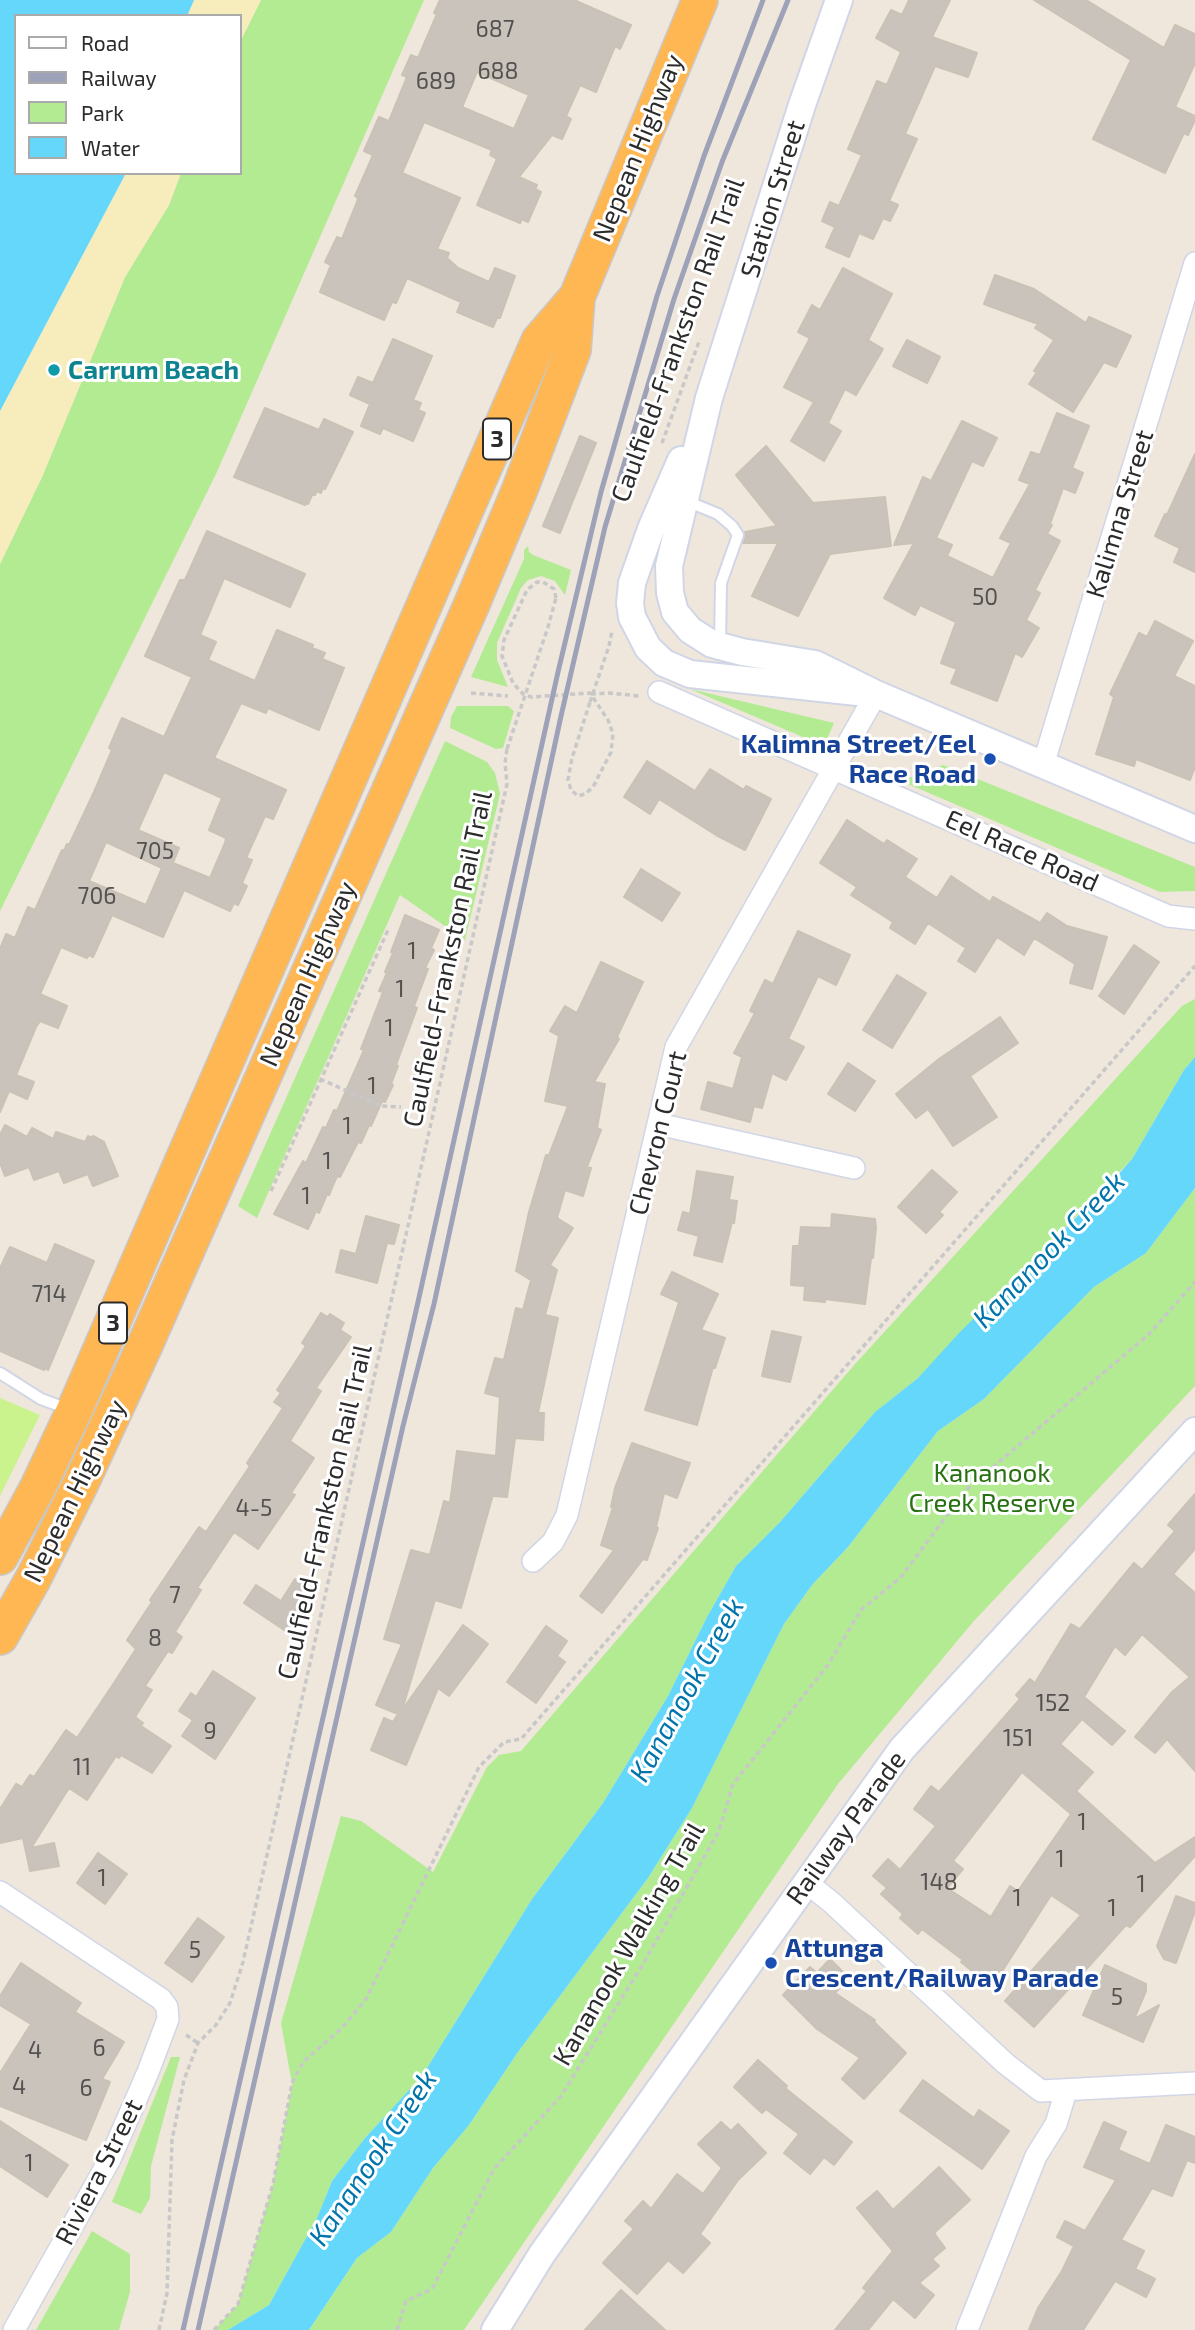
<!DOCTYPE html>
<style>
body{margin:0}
#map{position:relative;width:1195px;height:2330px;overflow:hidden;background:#efe6dc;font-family:"Exo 2",sans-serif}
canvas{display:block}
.legend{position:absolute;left:14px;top:14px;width:228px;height:161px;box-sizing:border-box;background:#fff;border:2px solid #aaa;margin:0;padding:9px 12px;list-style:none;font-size:21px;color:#2b2b2b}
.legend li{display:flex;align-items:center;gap:14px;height:35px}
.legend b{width:35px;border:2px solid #aaa}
</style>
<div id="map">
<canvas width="1195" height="2330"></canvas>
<ul class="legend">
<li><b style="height:9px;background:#fff"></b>Road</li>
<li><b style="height:9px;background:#9ea2b8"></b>Railway</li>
<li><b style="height:19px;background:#b3eb93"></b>Park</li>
<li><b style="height:19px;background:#65d7fb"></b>Water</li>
</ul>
</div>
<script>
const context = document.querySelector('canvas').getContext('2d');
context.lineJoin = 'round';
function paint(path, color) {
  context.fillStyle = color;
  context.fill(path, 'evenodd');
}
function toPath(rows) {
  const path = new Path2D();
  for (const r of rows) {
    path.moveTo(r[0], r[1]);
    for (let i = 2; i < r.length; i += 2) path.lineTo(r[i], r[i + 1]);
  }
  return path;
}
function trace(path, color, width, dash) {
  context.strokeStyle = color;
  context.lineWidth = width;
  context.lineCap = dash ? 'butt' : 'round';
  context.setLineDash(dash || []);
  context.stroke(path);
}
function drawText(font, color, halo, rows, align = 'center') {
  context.font = font + ' "Exo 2",sans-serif';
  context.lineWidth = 6;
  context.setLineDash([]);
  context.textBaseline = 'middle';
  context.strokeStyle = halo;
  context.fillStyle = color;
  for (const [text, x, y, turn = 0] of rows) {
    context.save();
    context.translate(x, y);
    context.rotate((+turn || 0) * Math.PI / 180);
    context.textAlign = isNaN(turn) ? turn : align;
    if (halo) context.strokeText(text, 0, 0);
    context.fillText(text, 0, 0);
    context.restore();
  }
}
paint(toPath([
 [261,0,424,0,216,474,0,911,0,564,42,477,125,277,169,205,181,173,240,173,240,42],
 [528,546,529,552,533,555,571,570,565,595,555,581,541,576,528,580,521,588,497,643,497,660,508,687,471,677,524,559,524,550],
 [690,689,834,723,824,746],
 [457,706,508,706,514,711,503,748,496,749,450,728,451,717],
 [445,741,487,762,495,773,500,794,465,940,400,895,257,1218,238,1206],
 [943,765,1195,867,1195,891,1160,892,901,781],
 [1195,999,1195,1057,1184,1070,1132,1159,918,1378,875,1412,780,1522,736,1566,707,1617,668,1696,603,1803,532,1899,422,2076,365,2138,332,2181,317,2218,269,2305,228,2330,214,2330,238,2304,273,2184,292,2084,281,2023,341,1816,361,1821,433,1872,487,1767,499,1755,521,1751,856,1363,1182,1006],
 [1195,1188,1195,1386,973,1622,838,1784,464,2330,309,2330,357,2258,391,2232,433,2168,469,2125,518,2052,648,1878,692,1808,784,1624,812,1585,848,1547,938,1431,984,1399,1094,1287,1146,1253],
 [171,2057,180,2057,151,2166,150,2198,141,2214,112,2202],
 [92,2231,130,2254,130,2292,119,2330,36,2330]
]), '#b3eb93');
paint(toPath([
 [194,0,261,0,240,42,240,16,187,16],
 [126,173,181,173,169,205,125,277,42,477,0,564,0,411]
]), '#f7ecbc');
paint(toPath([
 [0,1398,40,1415,0,1496]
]), '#caf38e');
paint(toPath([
 [0,0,194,0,187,16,16,16,16,173,126,173,0,411],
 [1195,1057,1195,1188,1146,1253,1094,1287,984,1399,938,1431,848,1547,812,1585,784,1624,692,1808,648,1878,518,2052,469,2125,433,2168,391,2232,357,2258,309,2330,228,2330,269,2305,317,2218,332,2181,365,2138,422,2076,532,1899,603,1803,668,1696,707,1617,736,1566,780,1522,875,1412,918,1378,960,1332,1108,1186,1132,1159,1184,1070]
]), '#65d7fb');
const building = toPath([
 [440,0,574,0,631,25,620,49,615,46,596,92,580,85,566,116,571,119,562,139,552,135,519,177,537,185,535,189,541,192,528,222,522,219,520,223,477,205,497,159,490,155,492,150,424,122,402,173,460,198,437,249,449,253,447,258,458,268,489,282,495,268,515,276,500,318,497,318,493,327,457,312,461,302,407,278,396,303,392,302,384,320,320,292,331,265,325,262,337,237,342,239,357,202,358,198,355,196,373,155,364,151,379,117,389,121,407,77,402,75,411,55,418,58,437,14,434,13,440,0],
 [477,72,529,95,514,129,462,107,477,72],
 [909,0,950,0,932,37,977,53,968,77,935,66,905,134,917,139,889,201,898,205,890,221,883,218,873,239,859,233,849,257,826,247,835,227,822,221,830,202,839,206,862,155,848,149,877,81,887,85,901,52,876,38,891,10,902,15,909,0],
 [1034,0,1086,0,1164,48,1175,25,1195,34,1195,63,1175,107,1195,116,1195,120,1188,135,1184,133,1165,173,1093,139,1131,60,1034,0],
 [843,268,892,294,868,340,883,349,856,395,845,389,828,423,841,431,824,461,791,441,814,402,784,387,810,338,798,332,812,305,820,310,843,268],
 [995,275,1034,289,1086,323,1089,317,1131,336,1116,367,1104,362,1073,412,1029,384,1037,372,1034,371,1054,340,1035,328,1038,324,984,304,995,275],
 [393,339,432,356,413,400,421,403,418,410,425,413,413,441,383,428,380,434,361,426,370,404,350,395,358,377,373,383,393,339],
 [907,340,940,357,927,383,893,366,907,340],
 [265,408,319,430,324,419,353,432,325,489,323,488,321,493,317,491,315,495,312,495,308,504,306,503,305,505,234,477,265,408],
 [1057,413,1089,426,1072,468,1083,473,1075,493,1063,488,1050,524,1052,525,1047,534,1060,541,1035,590,1040,593,1026,620,1039,628,1022,657,1015,653,997,701,951,683,957,669,941,663,956,622,920,605,915,615,884,598,914,543,894,545,923,477,931,481,962,421,997,438,983,466,972,461,936,538,952,545,947,556,993,578,1011,543,1000,538,1030,484,1019,480,1031,452,1040,455,1057,413],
 [580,436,596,443,560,533,543,526,580,436],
 [766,446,813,503,885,497,891,546,830,554,798,616,752,596,778,543,743,543,745,532,777,526,736,475,766,446],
 [1195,454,1195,572,1174,562,1180,548,1155,536,1165,514,1167,515,1195,454],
 [207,531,305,574,290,607,224,578,200,635,216,642,208,660,255,681,277,630,313,645,312,648,325,653,322,659,344,668,319,730,268,708,266,713,241,703,214,758,286,790,273,819,265,816,246,858,252,860,242,883,247,886,238,905,234,903,230,911,184,890,163,937,112,915,93,957,89,955,87,958,61,947,40,994,67,1006,58,1028,40,1021,36,1027,16,1075,34,1082,27,1099,9,1091,0,1112,0,949,6,934,15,938,28,907,35,910,62,850,64,851,67,844,69,845,94,792,112,750,109,748,122,718,164,737,192,677,145,656,180,580,185,580,207,531],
 [164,772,222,798,209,830,226,838,225,843,210,878,173,863,179,848,138,830,164,772],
 [106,842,162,868,146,905,89,881,106,842],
 [1155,621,1193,641,1174,676,1195,686,1195,767,1190,780,1136,759,1134,766,1096,754,1114,697,1110,694,1139,633,1147,637,1155,621],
 [647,761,695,791,710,769,744,790,746,786,771,799,745,850,716,835,659,799,650,814,624,797,647,761],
 [847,820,884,844,887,840,917,859,905,877,937,898,951,876,990,902,993,897,1040,923,1047,913,1067,926,1107,937,1092,989,1070,983,1075,964,1034,938,1024,955,997,937,975,972,958,961,966,948,928,923,915,944,890,928,893,922,851,895,857,887,820,863,847,820],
 [641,869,680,893,662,921,624,897,641,869],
 [405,915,439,930,431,948,434,950,425,968,428,969,414,1006,417,1008,396,1065,398,1066,391,1084,393,1085,385,1102,382,1101,371,1126,369,1125,361,1143,358,1142,340,1177,337,1176,329,1195,327,1194,319,1213,316,1211,308,1229,274,1214,303,1161,306,1163,323,1127,326,1128,334,1110,337,1111,364,1050,361,1049,383,992,379,991,387,973,385,972,393,953,391,952,405,915],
 [798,931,850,955,836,985,818,976,788,1039,804,1047,786,1080,772,1073,762,1108,754,1106,750,1122,701,1109,708,1082,733,1089,742,1057,734,1053,755,1013,750,1011,765,980,773,984,798,931],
 [1134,945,1159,962,1124,1014,1099,996,1134,945],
 [601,962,643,982,617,1037,619,1039,594,1082,605,1084,597,1128,601,1130,587,1167,591,1168,583,1196,565,1190,557,1218,573,1228,550,1265,557,1270,545,1315,558,1318,538,1413,544,1413,543,1440,515,1438,507,1497,494,1496,494,1491,461,1608,435,1600,402,1710,463,1625,488,1644,449,1696,438,1688,406,1765,371,1750,384,1718,393,1722,398,1714,376,1705,402,1644,384,1639,411,1550,430,1555,444,1501,450,1503,457,1451,496,1456,500,1397,485,1393,495,1358,504,1360,516,1308,523,1310,531,1280,516,1271,529,1212,546,1155,549,1155,568,1106,545,1101,559,1036,550,1031,565,1006,577,1013,601,962],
 [897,975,926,993,892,1048,863,1030,897,975],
 [1000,1017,1018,1043,970,1076,997,1117,953,1146,928,1109,916,1118,896,1094,939,1059,1000,1017],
 [848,1063,875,1081,855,1111,828,1094,848,1063],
 [5,1125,27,1137,32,1128,53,1139,56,1132,85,1142,88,1136,92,1138,93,1136,104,1142,118,1176,93,1186,88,1174,64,1183,59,1171,34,1180,29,1167,5,1176,0,1163,0,1135,5,1125],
 [932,1170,957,1192,939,1212,943,1215,926,1233,898,1207,932,1170],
 [697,1171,733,1177,729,1200,737,1201,734,1223,732,1222,722,1262,694,1255,699,1236,678,1230,683,1212,690,1214,697,1171],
 [832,1214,875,1219,876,1228,873,1258,871,1258,865,1304,825,1299,825,1302,804,1300,805,1286,791,1285,793,1246,799,1246,801,1227,831,1228,832,1214],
 [366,1216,399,1225,394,1244,387,1243,377,1283,336,1272,341,1250,356,1254,366,1216],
 [55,1244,94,1261,48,1370,45,1368,44,1370,0,1351,0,1268,10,1247,47,1263,55,1244],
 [672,1272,718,1294,701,1330,725,1338,715,1368,713,1367,697,1425,645,1410,679,1302,661,1294,672,1272],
 [321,1313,328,1317,330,1314,344,1323,340,1330,351,1337,316,1388,321,1391,290,1441,314,1458,291,1493,295,1495,258,1549,234,1532,197,1588,201,1590,175,1632,182,1637,172,1653,168,1651,145,1686,152,1690,135,1717,143,1723,141,1726,171,1746,152,1773,121,1755,119,1758,116,1756,87,1800,69,1788,31,1848,54,1843,59,1866,30,1871,23,1838,0,1843,0,1809,16,1784,22,1787,30,1775,34,1777,66,1730,77,1738,112,1686,136,1649,127,1640,152,1602,150,1600,199,1527,206,1532,250,1466,247,1463,283,1408,274,1402,281,1393,277,1390,306,1346,302,1343,321,1313],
 [772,1331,801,1337,790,1382,762,1376,772,1331],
 [632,1443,690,1463,677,1498,664,1493,656,1527,658,1528,647,1560,643,1559,602,1613,580,1596,614,1550,601,1545,613,1507,611,1507,615,1488,632,1443],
 [1195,1494,1195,1549,1173,1574,1195,1593,1195,1771,1167,1739,1155,1753,1135,1737,1172,1692,1190,1677,1142,1634,1125,1655,1115,1646,1084,1697,1125,1731,1112,1745,1082,1719,1060,1744,1093,1772,1076,1791,1155,1863,1195,1837,1195,1856,1130,1927,1126,1925,1034,2027,1005,2001,1081,1915,1051,1895,992,1987,961,1962,963,1960,922,1929,918,1934,900,1918,903,1914,881,1894,887,1888,873,1876,888,1859,900,1870,936,1826,914,1809,931,1786,939,1792,1020,1699,1016,1695,1030,1679,1035,1683,1071,1624,1080,1629,1134,1563,1142,1570,1175,1531,1168,1525,1195,1494],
 [1022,1772,1071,1814,1018,1891,1010,1886,991,1917,947,1888,963,1869,953,1861,1022,1772],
 [295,1579,314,1591,287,1632,244,1603,256,1585,281,1601,295,1579],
 [546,1626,567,1641,557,1656,565,1662,536,1703,507,1682,546,1626],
 [213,1671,255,1698,215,1759,182,1736,193,1720,179,1711,191,1693,196,1697,213,1671],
 [98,1853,127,1874,105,1904,77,1883,98,1853],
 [1176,1896,1195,1903,1195,1911,1176,1963,1164,1959,1157,1946,1176,1896],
 [198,1918,224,1937,192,1982,165,1963,198,1918],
 [830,1959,849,1978,835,1993,875,2020,874,2022,906,2053,864,2099,842,2079,860,2058,817,2029,783,1995,810,1967,817,1973,830,1959],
 [21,1963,81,2003,75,2012,124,2042,102,2079,110,2082,86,2140,0,2106,0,2073,31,2024,0,2005,0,1996,21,1963],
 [1105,1965,1146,1984,1146,1991,1134,2019,1159,2005,1143,2042,1083,2015,1105,1965],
 [758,2060,787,2086,785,2088,852,2142,834,2165,824,2157,810,2174,784,2153,799,2134,766,2109,762,2113,734,2087,758,2060],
 [923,2080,974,2118,979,2110,1009,2131,982,2169,900,2111,923,2080],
 [0,2121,68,2165,47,2197,0,2166,0,2121],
 [721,2122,731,2131,738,2124,766,2153,738,2180,700,2234,710,2243,683,2273,668,2260,637,2294,603,2263,634,2229,625,2221,643,2201,651,2209,677,2174,703,2194,722,2168,698,2144,721,2122],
 [1104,2122,1126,2132,1118,2150,1150,2164,1166,2125,1195,2137,1195,2163,1187,2160,1172,2196,1152,2188,1121,2240,1144,2251,1135,2269,1155,2279,1146,2297,1115,2281,1083,2330,1029,2330,1038,2308,1062,2271,1074,2246,1057,2237,1065,2221,1085,2231,1116,2180,1084,2167,1104,2122],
 [939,2167,970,2200,934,2233,945,2248,932,2259,939,2266,919,2283,934,2295,915,2318,893,2299,868,2330,835,2330,867,2291,863,2288,893,2251,857,2208,877,2191,893,2210,939,2167],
 [621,2290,665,2330,585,2330,621,2290]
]);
paint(building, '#cac3bc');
trace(building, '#cac2b5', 2);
const service = toPath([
 [684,500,718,514,732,526,738,535,721,583,720,644],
 [0,1373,41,1399,68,1409]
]);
const minor = toPath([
 [659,692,1168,916,1195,919],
 [1043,765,1195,263],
 [658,1124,854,1168],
 [533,1561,553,1542,567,1515,676,1047,876,694],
 [806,1882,831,1902,1006,2064,1041,2091,1195,2083],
 [0,1892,161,1999,167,2007,168,2019,148,2072,110,2159,14,2330],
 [967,2330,1036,2156,1056,2124,1066,2091]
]);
const tertiary = toPath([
 [839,0,802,105,709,398,669,566,670,593,675,612,690,630,712,644,742,652,815,664,876,694,1195,829],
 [681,460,651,529,632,583,630,603,632,617,648,648,664,663,690,674,857,692],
 [495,2330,542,2254,902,1749,1195,1431]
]);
const trunk = toPath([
 [0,1557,38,1487,74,1411,539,341,577,297,700,0],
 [0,1637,33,1579,80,1485,144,1347,471,606,520,489,573,350,577,297]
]);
trace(service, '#d1d6e6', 14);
trace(minor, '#d1d6e6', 24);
trace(tertiary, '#d1d6e6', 30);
trace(trunk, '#c8c8c8', 38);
trace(toPath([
 [662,443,700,339],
 [556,598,554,589,543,582,537,582,527,590,504,640,502,656,513,683,523,694,531,697,590,693,608,720,613,734,611,752,593,787,585,794,578,796,571,790,568,780,572,758,590,702],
 [609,646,612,631],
 [471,693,508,696],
 [591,694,609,693,639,696],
 [320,1079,381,1106,401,1107],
 [271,1191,388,930],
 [186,2035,198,2043],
 [159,2330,167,2293,172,2140,184,2080,198,2043,216,2025,230,2003,243,1962,507,784,505,763,507,749],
 [214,2330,238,2304,273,2184,292,2083,303,2062,342,2028,366,1999,479,1767,504,1742,521,1739,1195,966],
 [397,2330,406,2301,432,2289,494,2169,561,2096,643,1964,719,1831,733,1784,828,1665,861,1610,901,1577,965,1491,1149,1334,1195,1282]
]), '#c8c8c8', 3.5, [5, 3.5]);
trace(service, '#fff', 10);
trace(minor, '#fff', 21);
trace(tertiary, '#fff', 26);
trace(trunk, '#ffb754', 35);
trace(toPath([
 [183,2330,418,1302,558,672,601,492,657,296,704,156,763,0],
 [198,2330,403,1426,434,1304,561,716,605,527,674,299,722,162,788,0]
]), '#9ea2b8', 5);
trace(toPath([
 [590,702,609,646],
 [507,749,548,627,556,598]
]), '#c8c8c8', 3.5, [5, 3.5]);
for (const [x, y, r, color] of [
 [54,370,7,"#0f9aa8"],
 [990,759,7,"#1a4fb4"],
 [771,1963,7,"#1a4fb4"]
]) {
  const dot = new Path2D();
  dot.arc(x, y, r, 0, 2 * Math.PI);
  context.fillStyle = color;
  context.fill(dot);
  trace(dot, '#fff', 2.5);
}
drawText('23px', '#53514f', null, [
 ["687",495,29],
 ["688",498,71],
 ["689",436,81],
 ["50",985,597],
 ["705",155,851],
 ["706",97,896],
 ["1",412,951],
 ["1",400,989],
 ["1",389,1028],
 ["1",372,1086],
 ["1",347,1126],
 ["1",327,1161],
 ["1",306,1196],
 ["714",49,1294],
 ["4-5",254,1508],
 ["7",175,1595],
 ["8",155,1638],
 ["152",1053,1703],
 ["9",210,1731],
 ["151",1018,1738],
 ["11",82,1767],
 ["1",1082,1822],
 ["1",1060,1859],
 ["1",102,1878],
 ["148",939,1882],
 ["1",1141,1884],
 ["1",1017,1898],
 ["1",1112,1908],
 ["5",195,1950],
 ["5",1117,1997],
 ["6",99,2048],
 ["4",35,2050],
 ["4",19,2086],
 ["6",86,2088],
 ["1",29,2163]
]);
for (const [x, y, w] of [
 [497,439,28],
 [113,1323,28]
]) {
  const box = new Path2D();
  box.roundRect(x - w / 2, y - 20.5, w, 41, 5);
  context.fillStyle = '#fff';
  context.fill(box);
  trace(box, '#2b2b2b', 2);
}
drawText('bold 24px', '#2b2b2b', null, [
 ["3",497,439],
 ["3",113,1323]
]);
drawText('26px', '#2b2b2b', '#fff', [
 ["Nepean Highway",638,148,-68],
 ["Station Street",773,199,-73],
 ["Caulfield-Frankston Rail Trail",678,340,-70],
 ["Kalimna Street",1120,514,-73],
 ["Eel Race Road",1022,851,24],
 ["Caulfield-Frankston Rail Trail",448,959,-78],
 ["Nepean Highway",308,974,-66],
 ["Chevron Court",658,1133,-76],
 ["Nepean Highway",75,1491,-64],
 ["Caulfield-Frankston Rail Trail",325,1512,-77],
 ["Railway Parade",846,1828,-54],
 ["Kananook Walking Trail",629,1944,-60],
 ["Riviera Street",99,2172,-63]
]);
drawText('bold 26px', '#0d838f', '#fff', [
 ["Carrum Beach",68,370]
], 'left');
drawText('bold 26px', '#164399', '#fff', [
 ["Kalimna Street/Eel",976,744],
 ["Race Road",976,774],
 ["Attunga",785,1948,"left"],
 ["Crescent/Railway Parade",785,1978,"left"]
], 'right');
drawText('26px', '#287113', '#fff', [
 ["Kananook",992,1473],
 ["Creek Reserve",992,1503]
]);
drawText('italic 28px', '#0074ab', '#fff', [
 ["Kananook Creek",1049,1250,-46],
 ["Kananook Creek",687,1690,-61],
 ["Kananook Creek",373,2158,-56]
]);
</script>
